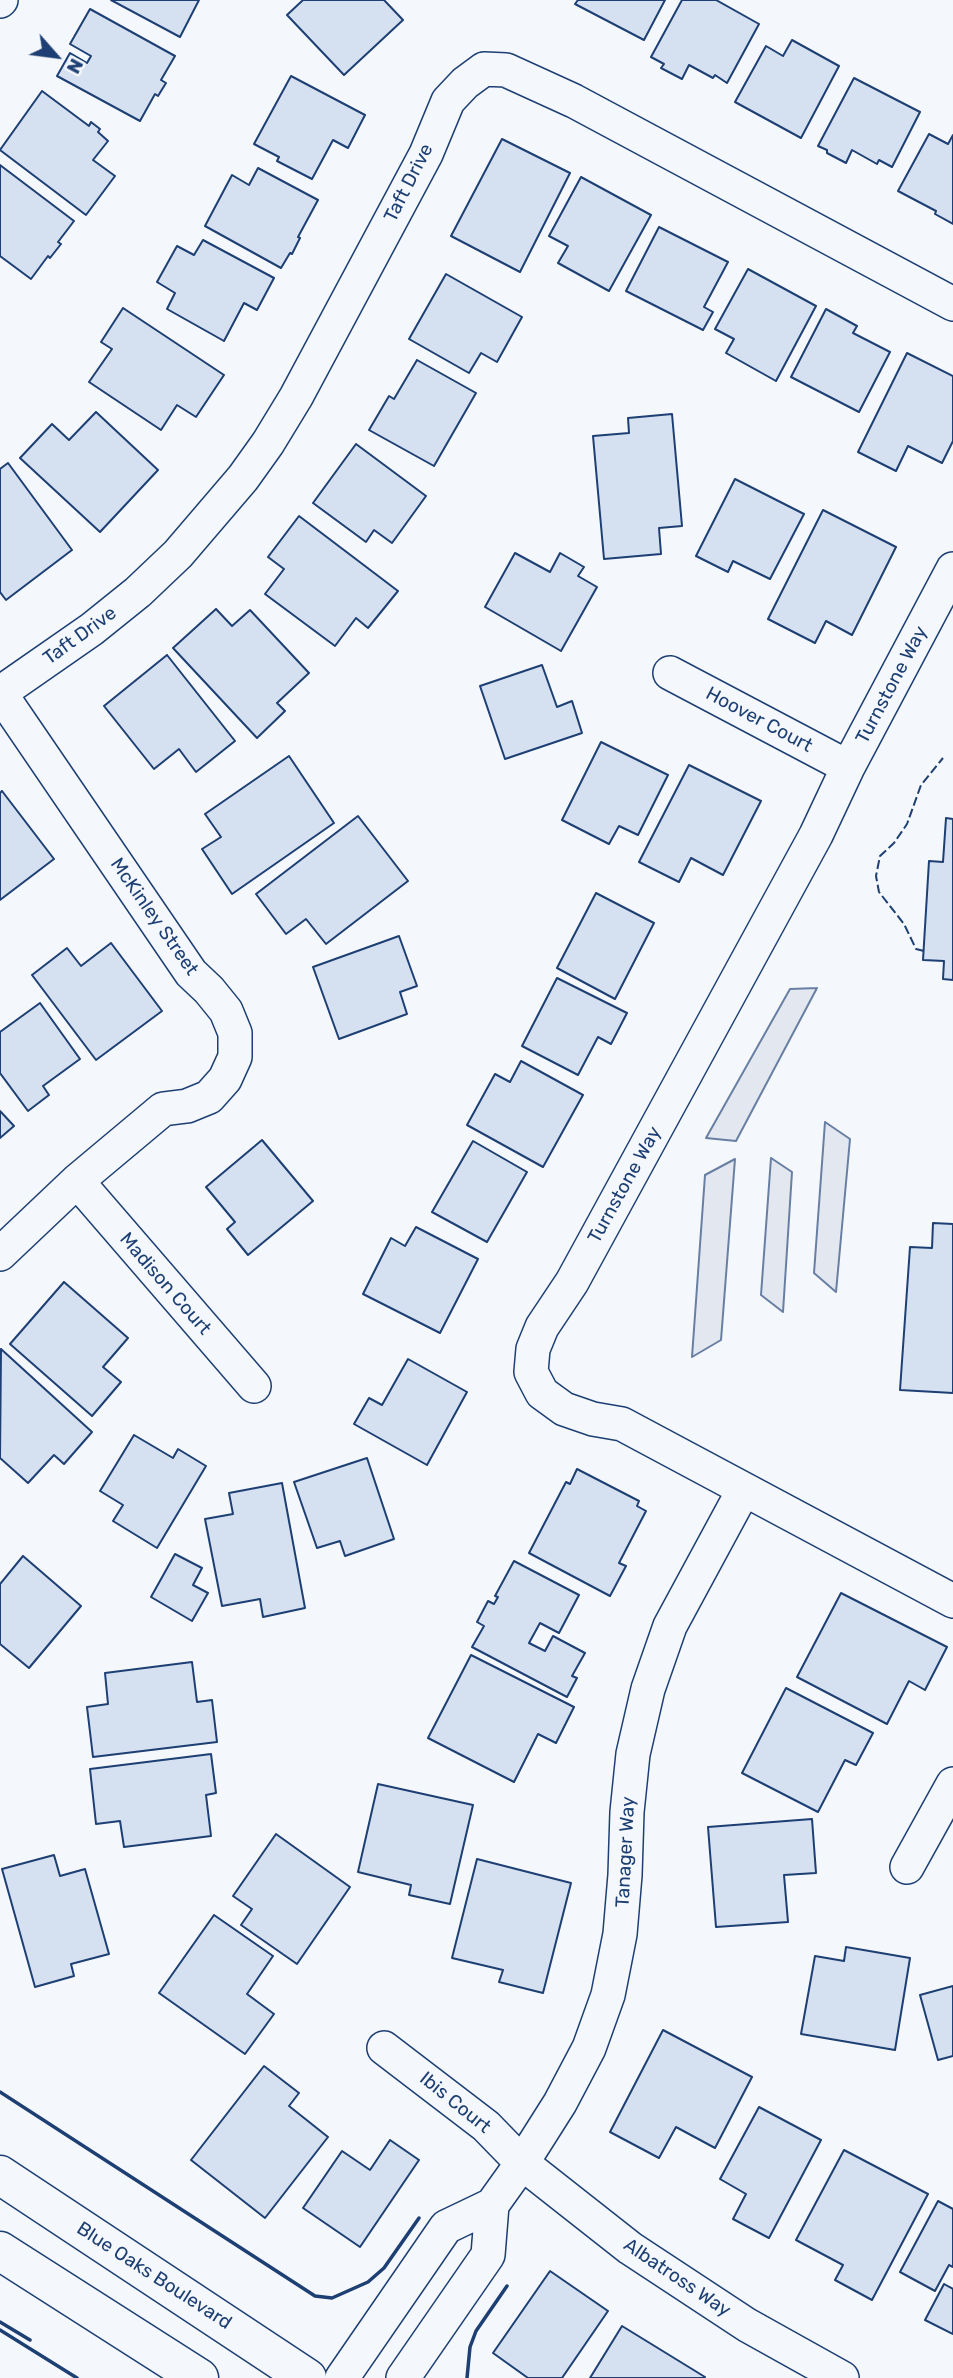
<!DOCTYPE html>
<style>
body{margin:0}
#map{position:relative;width:953px;height:2378px;overflow:hidden;background:#f4f7fb;font-family:Rubik,sans-serif}
canvas{display:block}
.north{position:absolute;left:21px;top:21px;width:70px;height:70px;-webkit-text-stroke:5px #f4f7fb;paint-order:stroke;rotate:118deg;font-size:19px;font-weight:700;line-height:28px;text-align:center;color:#1d3f73}
.north::after{content:'';display:block;margin:auto;width:24px;height:32px;background:#1d3f73;clip-path:polygon(50% 0,100% 100%,50% 72%,0 100%)}
</style>
<div id="map">
<canvas width="953" height="2378"></canvas>
<div class="north">N</div>
</div>
<script>
const context = document.querySelector('canvas').getContext('2d');
context.lineJoin = 'round';
function paint(path, color) {
  context.fillStyle = color;
  context.fill(path, 'evenodd');
}
function toPath(rows) {
  const path = new Path2D();
  for (const r of rows) {
    path.moveTo(r[0], r[1]);
    for (let i = 2; i < r.length; i += 2) path.lineTo(r[i], r[i + 1]);
  }
  return path;
}
function trace(path, color, width, dash) {
  context.strokeStyle = color;
  context.lineWidth = width;
  context.lineCap = dash ? 'butt' : 'round';
  context.setLineDash(dash || []);
  context.stroke(path);
}
function drawText(font, color, halo, rows, align = 'center') {
  context.font = font + ' Rubik,sans-serif';
  context.lineWidth = 5;
  context.setLineDash([]);
  context.textBaseline = 'middle';
  context.strokeStyle = halo;
  context.fillStyle = color;
  for (const [text, x, y, turn = 0] of rows) {
    context.save();
    context.translate(x, y);
    context.rotate((+turn || 0) * Math.PI / 180);
    context.textAlign = isNaN(turn) ? turn : align;
    if (halo) context.strokeText(text, 0, 0);
    context.fillText(text, 0, 0);
    context.restore();
  }
}
const parking = toPath([
 [817,988,736,1141,706,1138,790,989,817,988],
 [825,1122,850,1139,836,1292,814,1273,825,1122],
 [771,1158,792,1172,783,1312,761,1295,771,1158],
 [735,1159,721,1340,692,1357,705,1175,735,1159]
]);
paint(parking, '#e3e8f0');
trace(parking, '#687fa3', 2);
const building = toPath([
 [111,0,199,0,180,37,111,0],
 [303,0,384,0,403,20,344,75,287,15,303,0],
 [578,0,665,0,644,40,575,4,578,0],
 [682,0,716,0,759,24,727,83,715,75,713,78,689,65,682,79,661,68,664,64,651,57,682,0],
 [90,9,175,56,161,80,166,83,158,96,155,94,140,121,57,76,70,53,87,63,91,56,70,44,90,9],
 [792,40,839,66,801,138,735,102,766,46,783,56,792,40],
 [291,76,365,115,348,148,333,140,312,179,277,161,279,157,254,144,291,76],
 [854,78,920,112,892,167,879,160,877,164,852,150,846,163,827,153,827,150,818,146,854,78],
 [42,91,89,126,91,122,100,129,98,132,108,141,93,160,115,176,86,215,0,150,42,91],
 [929,134,948,144,953,135,953,224,935,214,936,211,898,191,929,134],
 [502,139,570,173,520,272,451,236,502,139],
 [0,165,74,221,58,242,61,244,50,258,48,256,31,279,0,256,0,165],
 [258,168,318,200,298,237,300,238,292,254,290,253,281,268,205,226,232,175,249,185,258,168],
 [581,177,651,215,609,291,558,263,568,246,549,236,581,177],
 [659,227,728,262,704,307,713,312,703,330,626,291,659,227],
 [203,240,274,278,257,310,244,303,224,341,167,309,175,293,157,282,177,246,194,255,203,240],
 [748,269,816,306,776,381,726,353,734,339,715,329,748,269],
 [446,274,522,317,497,362,481,353,469,373,409,339,446,274],
 [123,308,224,375,196,417,177,405,161,430,89,382,112,349,101,342,123,308],
 [826,309,857,326,853,333,890,352,859,412,791,377,826,309],
 [907,353,953,376,953,441,942,463,908,446,896,471,858,452,907,353],
 [417,360,476,393,434,466,369,430,389,396,394,399,417,360],
 [96,412,158,470,100,532,20,458,52,424,69,440,96,412],
 [672,414,682,526,659,528,661,554,604,559,593,436,629,433,628,418,672,414],
 [356,444,426,496,392,543,374,530,366,542,313,503,356,444],
 [8,463,72,550,6,600,0,592,0,469,8,463],
 [735,479,804,514,770,579,733,561,728,572,696,556,735,479],
 [823,510,896,547,852,635,826,621,815,643,768,619,823,510],
 [299,516,398,591,368,628,356,618,335,646,265,594,284,569,268,557,299,516],
 [515,553,550,572,560,553,584,567,578,576,597,587,561,651,485,607,515,553],
 [216,609,232,626,250,610,309,673,277,703,285,711,257,738,173,648,216,609],
 [167,655,235,741,196,772,179,749,154,769,104,706,167,655],
 [542,665,557,707,572,701,582,733,505,759,480,686,542,665],
 [601,742,668,775,638,835,619,826,609,844,562,820,601,742],
 [289,756,334,823,232,894,202,849,221,837,205,814,289,756],
 [689,765,761,801,723,875,691,858,679,882,639,862,689,765],
 [2,791,54,859,0,900,0,793,2,791],
 [358,816,408,881,326,944,306,919,286,934,256,894,358,816],
 [946,818,953,819,953,980,943,979,944,961,923,960,929,861,943,862,946,818],
 [596,893,654,923,615,999,557,968,596,893],
 [399,936,417,986,400,992,407,1014,339,1039,313,967,399,936],
 [111,943,162,1011,96,1060,32,975,67,948,81,966,111,943],
 [557,978,627,1013,611,1044,598,1037,578,1075,522,1046,557,978],
 [40,1003,80,1059,43,1086,49,1095,28,1111,0,1073,0,1032,40,1003],
 [521,1061,583,1095,543,1167,467,1125,495,1074,510,1082,521,1061],
 [0,1111,14,1126,0,1138,0,1111],
 [262,1140,313,1201,248,1255,227,1229,235,1222,206,1187,262,1140],
 [473,1141,527,1172,487,1242,432,1212,473,1141],
 [933,1223,953,1224,953,1393,900,1390,910,1247,932,1248,933,1223],
 [416,1227,478,1259,440,1333,363,1294,391,1238,405,1246,416,1227],
 [64,1282,128,1338,103,1367,121,1382,92,1416,10,1344,64,1282],
 [1,1349,92,1432,64,1464,54,1455,28,1483,0,1458,1,1349],
 [408,1359,467,1392,427,1465,354,1424,369,1398,382,1405,408,1359],
 [134,1435,173,1458,178,1449,206,1466,157,1548,113,1521,123,1505,100,1491,134,1435],
 [367,1458,394,1539,345,1556,340,1541,317,1548,294,1482,367,1458],
 [577,1469,639,1501,637,1506,646,1511,619,1563,626,1566,610,1596,529,1553,566,1482,570,1484,577,1469],
 [282,1483,305,1608,263,1617,260,1599,222,1606,205,1519,233,1514,229,1493,282,1483],
 [175,1554,202,1568,193,1585,208,1593,192,1621,151,1597,175,1554],
 [23,1556,81,1606,29,1668,0,1644,0,1584,23,1556],
 [514,1561,579,1595,559,1633,540,1623,529,1643,545,1651,553,1636,585,1653,572,1676,577,1678,567,1697,472,1647,484,1626,477,1622,488,1601,494,1604,498,1597,495,1596,514,1561],
 [841,1593,947,1647,925,1690,909,1681,887,1724,797,1677,841,1593],
 [471,1655,574,1707,556,1743,538,1734,514,1782,428,1738,471,1655],
 [192,1662,197,1702,212,1700,217,1742,93,1757,87,1707,108,1704,105,1673,192,1662],
 [786,1688,873,1733,856,1765,845,1760,818,1812,742,1773,786,1688],
 [211,1754,216,1793,206,1795,211,1836,124,1847,120,1821,96,1824,90,1769,211,1754],
 [378,1784,473,1805,450,1904,409,1895,411,1885,358,1872,378,1784],
 [812,1819,816,1873,784,1875,788,1922,716,1927,708,1827,812,1819],
 [276,1834,350,1887,297,1964,241,1925,252,1909,233,1896,276,1834],
 [54,1855,60,1876,85,1869,109,1954,71,1964,74,1976,35,1987,2,1869,54,1855],
 [477,1859,571,1883,543,1993,499,1982,503,1970,452,1958,477,1859],
 [214,1915,273,1956,247,1994,274,2014,245,2054,159,1993,214,1915],
 [846,1947,910,1958,895,2050,801,2034,815,1956,844,1961,846,1947],
 [953,1986,953,2056,938,2060,920,1995,953,1986],
 [663,2030,752,2077,715,2148,676,2127,659,2158,610,2132,663,2030],
 [264,2066,299,2093,289,2106,328,2137,265,2218,191,2160,264,2066],
 [759,2107,821,2140,769,2238,733,2219,746,2194,720,2179,759,2107],
 [390,2140,419,2160,360,2247,303,2208,342,2151,370,2170,390,2140],
 [844,2150,928,2194,872,2300,835,2280,843,2265,796,2240,844,2150],
 [938,2201,953,2209,953,2267,949,2265,935,2291,900,2272,938,2201],
 [550,2271,608,2311,562,2378,528,2378,493,2353,550,2271],
 [944,2284,953,2289,953,2334,925,2320,944,2284],
 [622,2326,705,2377,704,2378,590,2378,622,2326]
]);
paint(building, '#d5e0f0');
trace(building, '#1d3f73', 2);
const street = toPath([
 [0,1,1,0],
 [953,569,848,767,816,835,572,1282,542,1327,533,1349,531,1372,542,1393,564,1409,593,1419,622,1424,953,1601],
 [670,673,848,767],
 [0,693,92,629,138,592,178,554,243,478,268,443,296,397,426,154,448,101,465,83,484,69,506,70,574,101,953,304],
 [0,693,191,973,209,990,226,1011,235,1033,235,1057,225,1079,209,1097,187,1106,163,1109,77,1181,0,1254],
 [77,1181,254,1386],
 [907,1867,953,1784],
 [384,2048,486,2126,522,2163,630,2248,747,2325,842,2378],
 [342,2378,446,2227,492,2205,522,2163,560,2103,589,2048,608,1995,620,1934,625,1875,627,1812,633,1754,648,1689,670,1626,743,1491],
 [403,2378,488,2255,492,2205]
]);
const secondary = toPath([
 [0,2175,307,2378],
 [0,2251,199,2378]
]);
trace(street, '#1d3f73', 36);
trace(secondary, '#1d3f73', 41);
trace(street, '#f4f7fb', 33);
trace(secondary, '#f4f7fb', 38);
trace(toPath([
 [924,951,916,949,904,924,879,892,876,876,880,856,894,843,907,824,921,785,943,758]
]), '#1d3f73', 2, [9, 3.5]);
trace(toPath([
 [0,2092,315,2296,332,2298,368,2282,384,2268,419,2218],
 [0,2322,30,2340],
 [0,2330,77,2378],
 [467,2378,470,2347,476,2331,507,2286]
]), '#1d3f73', 3.5);
drawText('19px', '#1d3f73', '#f4f7fb', [
 ["Taft Drive",409,183,-63],
 ["Taft Drive",80,636,-36],
 ["Turnstone Way",892,685,-62],
 ["Hoover Court",759,720,28],
 ["McKinley Street",154,917,55],
 ["Turnstone Way",625,1185,-61],
 ["Madison Court",165,1284,49],
 ["Tanager Way",626,1852,-87],
 ["Ibis Court",455,2103,39],
 ["Blue Oaks Boulevard",154,2276,33],
 ["Albatross Way",677,2278,34]
]);
</script>
